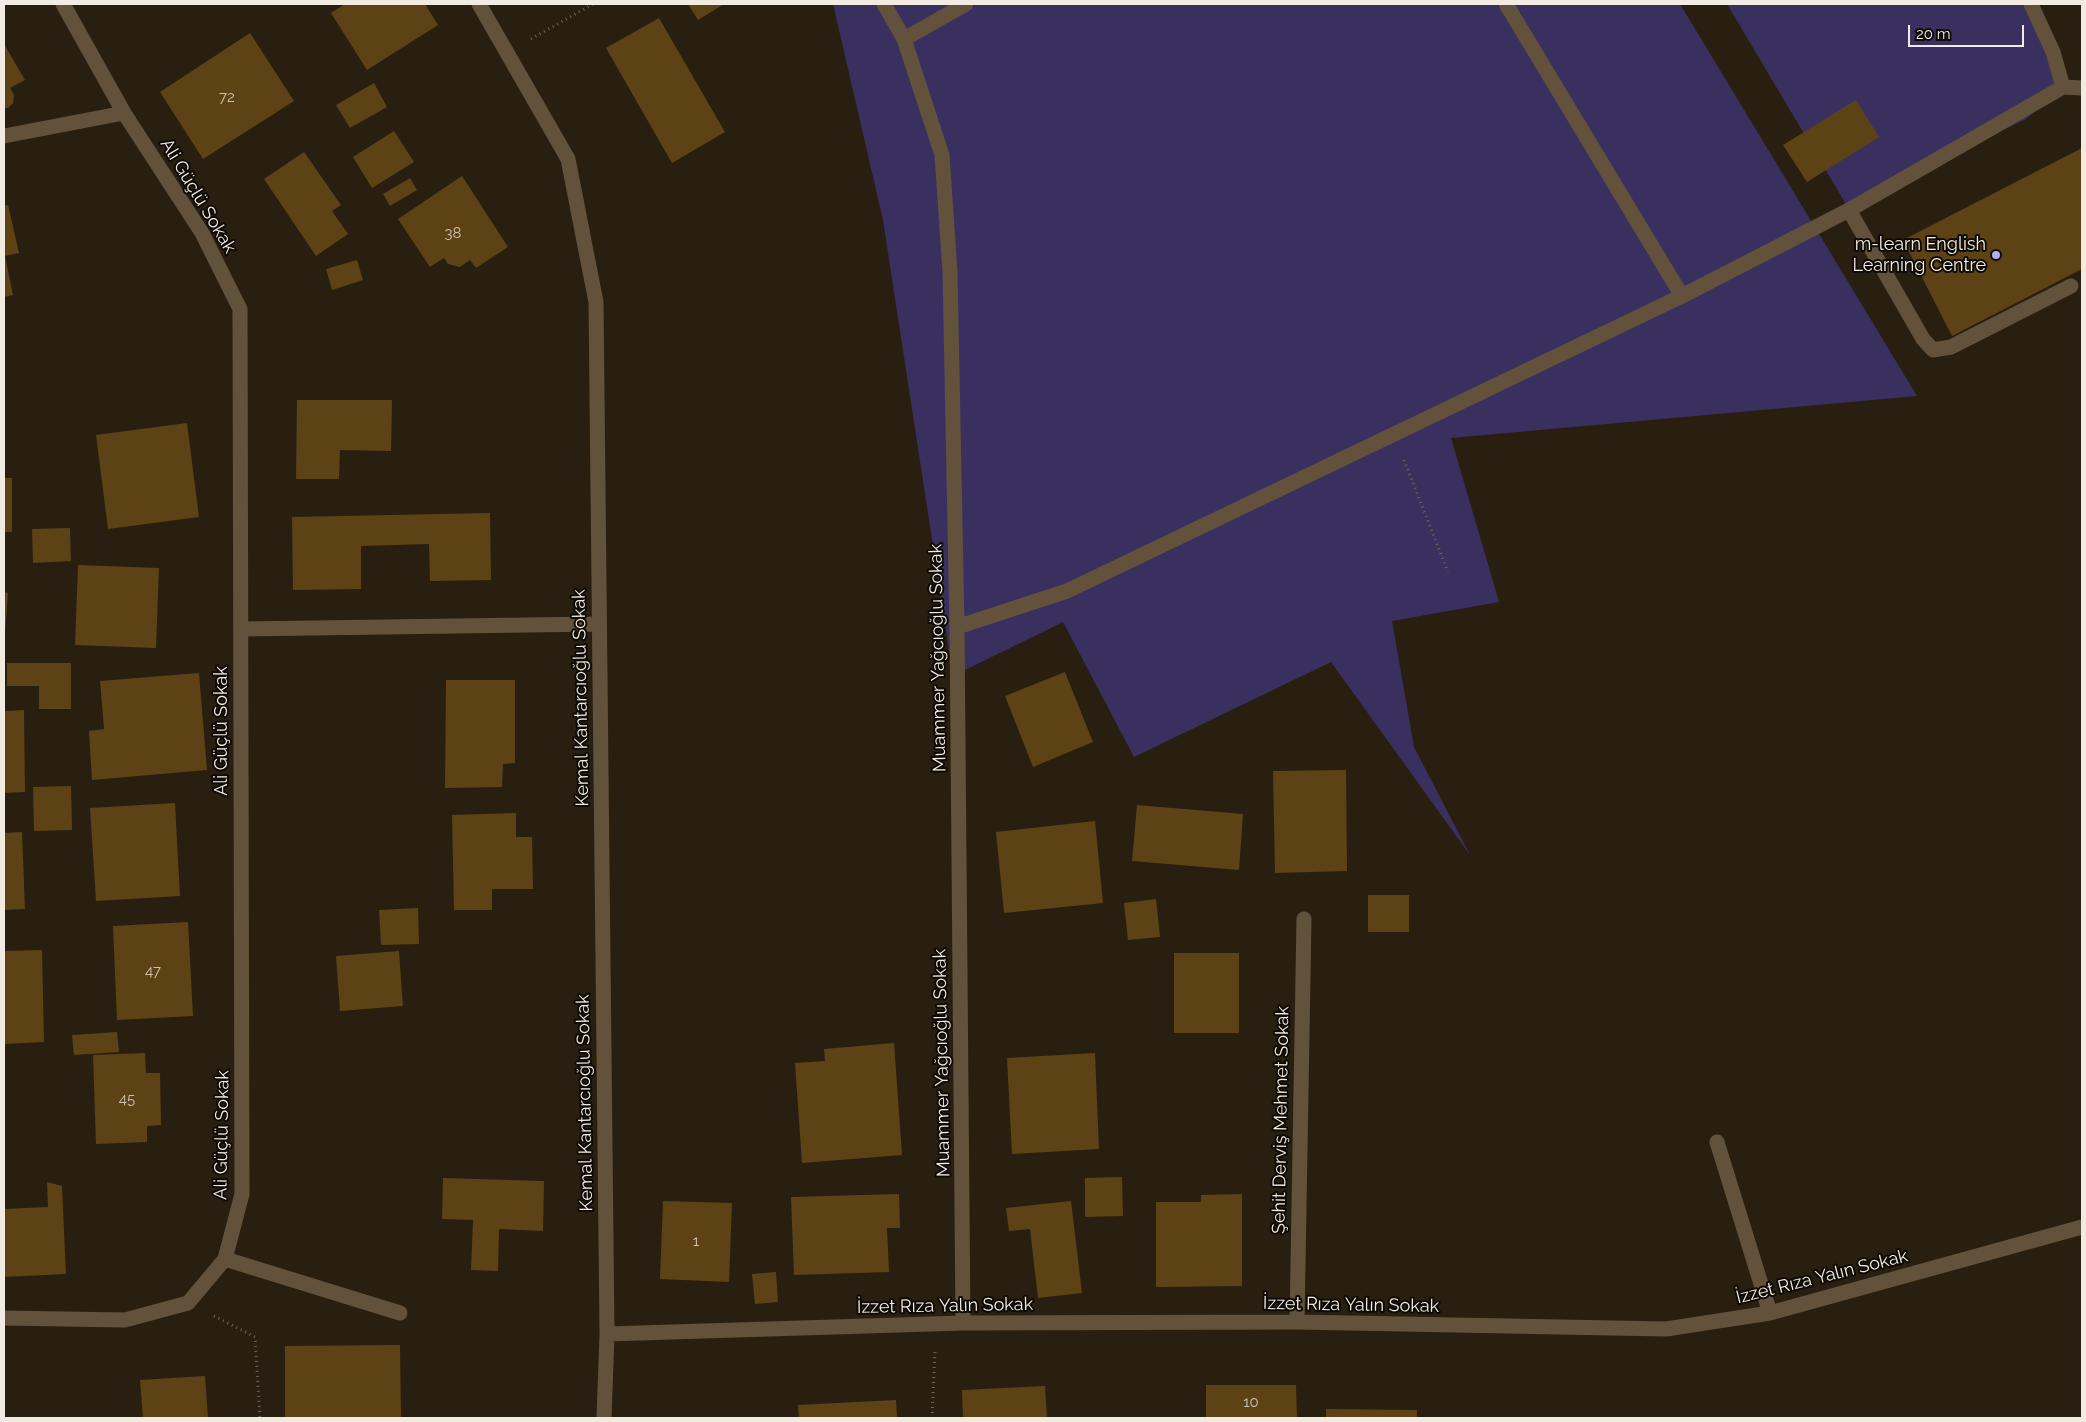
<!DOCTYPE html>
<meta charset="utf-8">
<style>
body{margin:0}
#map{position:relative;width:2086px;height:1422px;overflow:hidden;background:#291f10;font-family:Raleway,sans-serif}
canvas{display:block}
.frame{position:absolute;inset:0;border:5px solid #f2ebe1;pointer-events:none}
.scale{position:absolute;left:1908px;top:25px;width:116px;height:22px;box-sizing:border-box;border:2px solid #f2ebe1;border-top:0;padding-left:6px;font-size:15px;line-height:18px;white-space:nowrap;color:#f2ebe1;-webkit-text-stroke:4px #0e0a05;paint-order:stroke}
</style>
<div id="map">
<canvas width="2086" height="1422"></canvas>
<div class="frame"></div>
<div class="scale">20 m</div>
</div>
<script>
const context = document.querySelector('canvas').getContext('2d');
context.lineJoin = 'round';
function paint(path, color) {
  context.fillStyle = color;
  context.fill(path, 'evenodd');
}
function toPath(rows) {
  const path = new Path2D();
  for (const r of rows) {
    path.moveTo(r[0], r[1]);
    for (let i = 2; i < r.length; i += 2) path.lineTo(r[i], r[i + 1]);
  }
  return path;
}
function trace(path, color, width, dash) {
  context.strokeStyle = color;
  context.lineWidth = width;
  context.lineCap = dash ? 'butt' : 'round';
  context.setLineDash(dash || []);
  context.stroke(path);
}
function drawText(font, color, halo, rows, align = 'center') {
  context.font = font + ' Raleway,sans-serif';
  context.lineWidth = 4;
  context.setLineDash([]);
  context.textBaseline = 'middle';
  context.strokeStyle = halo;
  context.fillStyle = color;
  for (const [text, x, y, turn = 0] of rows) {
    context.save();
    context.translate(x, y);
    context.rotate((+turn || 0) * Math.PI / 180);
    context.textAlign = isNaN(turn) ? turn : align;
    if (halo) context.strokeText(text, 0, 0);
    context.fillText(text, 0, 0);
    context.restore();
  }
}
paint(toPath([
 [833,4,1680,4,1917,396,1451,438,1499,602,1392,621,1414,747,1470,855,1331,662,1134,757,1063,622,953,676,883,220],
 [1727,4,2031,4,2063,87,2026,119,1847,206]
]), '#3a3060');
paint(toPath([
 [345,4,425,4,438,25,367,70,331,13],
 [688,4,724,4,698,20],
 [659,18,725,132,672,163,606,48],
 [250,33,294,101,203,159,160,92],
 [4,44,25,80,10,88,14,95,13,103,8,108,4,108],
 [374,83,387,107,350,128,336,105],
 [1856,100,1879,137,1807,182,1783,145],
 [394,131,414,162,372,188,353,157],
 [2082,148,2082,269,1952,336,1903,240],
 [304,152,341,205,332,211,348,234,316,256,264,179],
 [462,176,508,247,476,268,470,260,460,267,448,264,444,258,430,267,398,219],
 [410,178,417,190,390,206,383,194],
 [8,205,19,253,5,256,13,295,4,297,4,206],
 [357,260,363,280,332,290,326,269],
 [297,400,392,400,391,451,340,450,339,479,296,479],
 [187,423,199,517,108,529,96,435],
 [4,478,12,478,12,532,4,532],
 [490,513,491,580,430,581,429,544,361,546,361,589,293,590,292,517],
 [70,528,71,561,33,563,32,529],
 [78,565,159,568,156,648,75,645],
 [4,592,8,593,5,634,4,634],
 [7,663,71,663,71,709,39,709,39,686,7,686],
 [1065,672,1093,742,1033,767,1005,696],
 [199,673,207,770,92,780,89,731,104,729,100,681],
 [446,680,515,680,515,763,503,764,502,787,445,788],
 [24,710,25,792,4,793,4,711],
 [1346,770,1347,871,1275,873,1273,771],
 [71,786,72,830,34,831,33,787],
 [175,803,180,896,96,901,90,808],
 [1137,805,1243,814,1239,870,1132,861],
 [516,813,516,837,532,837,533,889,492,889,492,910,454,910,452,815],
 [1095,821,1103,903,1004,913,996,832],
 [22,832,25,909,4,910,4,833],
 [1368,895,1409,895,1409,932,1368,932],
 [1156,899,1160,937,1128,940,1124,903],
 [418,908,419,944,381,945,379,910],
 [188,922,193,1016,117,1020,113,926],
 [42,950,44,1042,4,1044,4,951],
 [399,951,403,1006,340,1011,336,956],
 [1174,953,1239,953,1239,1033,1174,1033],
 [117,1032,119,1052,74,1055,72,1035],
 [894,1043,902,1155,802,1163,795,1063,825,1061,824,1049],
 [145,1053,146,1073,160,1073,161,1125,147,1126,147,1142,96,1144,93,1055],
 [1095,1053,1099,1149,1012,1154,1007,1058],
 [1122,1177,1123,1216,1085,1217,1085,1178],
 [443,1178,544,1181,543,1231,499,1229,498,1271,471,1270,473,1220,442,1219],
 [47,1182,62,1186,66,1274,4,1277,4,1209,48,1207],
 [899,1194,900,1228,887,1228,889,1272,794,1275,791,1197],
 [1242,1194,1242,1286,1156,1287,1156,1202,1201,1202,1201,1195],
 [663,1201,732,1203,729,1282,660,1279],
 [1071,1201,1082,1293,1038,1298,1030,1229,1009,1231,1006,1208],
 [776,1272,778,1302,755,1304,752,1274],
 [400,1345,401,1418,285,1418,285,1346],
 [205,1376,208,1418,143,1418,140,1380],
 [1206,1385,1296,1385,1297,1418,1206,1418],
 [1045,1386,1047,1418,963,1418,962,1390],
 [896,1400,897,1418,799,1418,798,1405],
 [1326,1409,1417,1410,1417,1418,1326,1418]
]), '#5d4216');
trace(toPath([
 [531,39,593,4],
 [1404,460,1448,572],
 [214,1316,255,1337,260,1418],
 [932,1418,935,1351]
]), '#6e6557', 3, [1, 4]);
trace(toPath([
 [1849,210,1923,339,1933,350,1951,347,2071,286],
 [225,1259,400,1313]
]), '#62523c', 15);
trace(toPath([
 [479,4,568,159,596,302,607,1334,604,1418],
 [884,4,904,39,942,155,950,272,957,627,963,1323],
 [1506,4,1682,296],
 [2031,4,2053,52,2063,87],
 [904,39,966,4],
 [4,136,124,113],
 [957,627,1067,591,1682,296,1849,210,2063,87,2082,88],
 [241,629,599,624],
 [1717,1142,1770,1313],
 [4,1318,125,1320,188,1303,225,1259,242,1194,240,309,202,233,124,113,63,4],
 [1297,1322,1304,919],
 [607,1334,963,1323,1297,1322,1666,1329,1770,1313,2082,1227]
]), '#62523c', 15);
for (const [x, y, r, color] of [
 [1996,255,5,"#b7abf7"]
]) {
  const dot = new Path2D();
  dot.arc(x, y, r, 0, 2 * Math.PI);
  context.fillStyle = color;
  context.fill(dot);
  trace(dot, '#0e0a05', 2);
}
drawText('15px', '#cdc1ae', null, [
 ["72",227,97],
 ["38",453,233],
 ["47",153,971],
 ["45",127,1099],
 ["1",696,1241],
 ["10",1251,1402]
]);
drawText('18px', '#f2ebe1', '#0e0a05', [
 ["Ali Güçlü Sokak",198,196,59],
 ["Muammer Yağcıoğlu Sokak",938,658,-91],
 ["Kemal Kantarcıoğlu Sokak",581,698,-91],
 ["Ali Güçlü Sokak",222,731,-90],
 ["Muammer Yağcıoğlu Sokak",942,1063,-91],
 ["Kemal Kantarcıoğlu Sokak",585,1103,-91],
 ["Şehit Derviş Mehmet Sokak",1281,1120,-89],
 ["Ali Güçlü Sokak",222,1135,-89],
 ["İzzet Rıza Yalın Sokak",1822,1277,-14],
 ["İzzet Rıza Yalın Sokak",1351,1305,1],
 ["İzzet Rıza Yalın Sokak",945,1306,-1]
]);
drawText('18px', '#f2ebe1', '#0e0a05', [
 ["m-learn English",1986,245],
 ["Learning Centre",1986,266]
], 'right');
</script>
